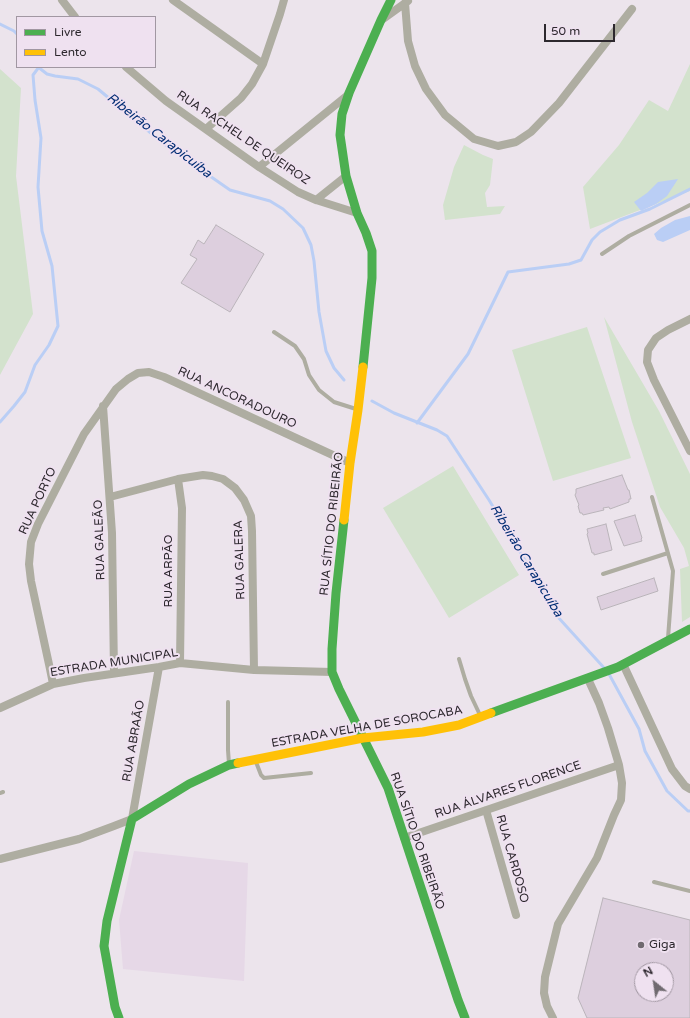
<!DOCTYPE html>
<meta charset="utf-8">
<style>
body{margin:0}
#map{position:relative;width:690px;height:1018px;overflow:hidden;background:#ece4ec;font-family:"Varela Round",sans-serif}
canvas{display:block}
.legend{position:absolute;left:16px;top:16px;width:140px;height:52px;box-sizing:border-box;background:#efe1f0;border:1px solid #a197a2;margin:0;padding:5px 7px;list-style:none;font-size:12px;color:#2d282e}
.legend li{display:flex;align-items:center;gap:8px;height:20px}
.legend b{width:20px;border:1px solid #a197a2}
.north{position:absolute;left:634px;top:962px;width:40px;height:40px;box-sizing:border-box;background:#efe1f0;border:1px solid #a197a2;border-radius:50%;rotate:330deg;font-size:11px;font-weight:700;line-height:16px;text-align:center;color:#2d282e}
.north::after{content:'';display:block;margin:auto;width:14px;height:18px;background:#706a70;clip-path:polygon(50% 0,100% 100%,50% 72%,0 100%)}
.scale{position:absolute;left:544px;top:24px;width:71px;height:18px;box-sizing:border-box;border:2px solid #2d282e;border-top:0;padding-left:5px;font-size:12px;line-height:14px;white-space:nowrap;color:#2d282e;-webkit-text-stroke:3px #efe1f0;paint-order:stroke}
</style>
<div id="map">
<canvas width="690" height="1018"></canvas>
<ul class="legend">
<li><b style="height:5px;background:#4caf50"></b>Livre</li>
<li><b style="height:5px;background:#ffc107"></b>Lento</li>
</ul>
<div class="north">N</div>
<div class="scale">50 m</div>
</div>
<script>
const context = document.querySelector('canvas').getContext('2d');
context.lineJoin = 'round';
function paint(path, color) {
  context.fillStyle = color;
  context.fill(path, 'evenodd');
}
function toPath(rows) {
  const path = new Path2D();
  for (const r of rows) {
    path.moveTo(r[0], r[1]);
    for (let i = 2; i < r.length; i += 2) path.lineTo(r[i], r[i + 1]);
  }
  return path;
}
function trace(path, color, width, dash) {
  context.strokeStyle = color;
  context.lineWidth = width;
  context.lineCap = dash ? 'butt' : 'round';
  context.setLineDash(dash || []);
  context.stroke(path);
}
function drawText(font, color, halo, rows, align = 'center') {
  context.font = font + ' "Varela Round",sans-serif';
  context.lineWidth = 4;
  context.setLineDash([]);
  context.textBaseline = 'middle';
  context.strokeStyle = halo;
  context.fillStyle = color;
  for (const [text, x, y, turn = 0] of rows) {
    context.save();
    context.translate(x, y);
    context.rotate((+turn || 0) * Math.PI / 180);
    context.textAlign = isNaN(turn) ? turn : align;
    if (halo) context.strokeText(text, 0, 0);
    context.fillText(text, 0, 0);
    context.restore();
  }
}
paint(toPath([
 [134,851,248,863,244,981,123,969,119,920]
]), '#e6d8e7');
paint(toPath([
 [690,64,690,191,590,229,583,187,619,145,649,100,668,111],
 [0,69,21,88,16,176,33,314,0,375],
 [464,145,483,155,493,159,490,185,485,193,487,207,505,206,500,214,445,220,443,205,454,167],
 [604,317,659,411,690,474,690,617,682,622,680,569,689,566,684,548,660,507,632,422],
 [587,327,631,458,553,481,512,350],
 [453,466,519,575,449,618,383,508]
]), '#d3e2cd');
paint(toPath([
 [678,179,667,196,656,204,641,211,634,202,647,193,658,182],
 [690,216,690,230,663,242,657,240,654,234,661,228,675,220]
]), '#bacef5');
trace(toPath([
 [0,24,14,31,17,34],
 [38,67,47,74,55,76,78,79,98,89,164,144,207,174,230,190,270,201,283,209,303,228,311,245,314,261,319,312,326,351,334,368,344,380],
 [372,401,394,413,437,430,447,436,489,500,512,538,557,616,606,670],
 [0,422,14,406,25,392,35,365,49,345,58,326,52,266,42,231,38,187,41,138,35,100,33,75,39,67],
 [417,423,468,354,508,272,569,264,581,260,592,240,600,232,620,220,650,209,690,189],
 [609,674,639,729,645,751,667,791,688,811,690,811]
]), '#bacef5', 3);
const building = toPath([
 [216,225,264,254,230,312,181,283,197,259,190,255,198,240,204,244,216,225],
 [622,475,628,490,629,490,631,499,629,499,629,502,610,509,609,507,603,508,604,510,583,515,582,513,580,513,578,506,579,505,575,495,576,493,576,489,622,475],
 [635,515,642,538,641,539,642,541,624,546,614,521,635,515],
 [606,524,612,550,594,555,594,553,592,553,587,534,588,533,587,529,606,524],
 [654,578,658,591,601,610,597,597,654,578],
 [603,898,690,920,690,1018,587,1018,578,998,603,898],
 [642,970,666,970,666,994,642,994,642,970]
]);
paint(building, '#ddcfde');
trace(building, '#bab4ba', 1);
trace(toPath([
 [602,254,629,236,690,205],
 [274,332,295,346,304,359,309,375,319,390,334,402,356,409],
 [652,497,673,571,668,638],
 [603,574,668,553],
 [459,659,465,679,471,696,480,715],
 [228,702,228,750,229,764],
 [256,762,261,775,264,778,311,773],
 [0,793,3,792],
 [654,882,690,891]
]), '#aeada1', 4);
trace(toPath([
 [62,0,75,17],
 [173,0,263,64],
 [405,3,408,41,415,66,426,89,445,115,474,139,498,146,516,142,531,132,559,103,632,9],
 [383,19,408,1],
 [126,67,166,101,259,167,298,192,316,200,357,213],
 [206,129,241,98,252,84,263,64,280,14,284,0],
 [259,167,349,94],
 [316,200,346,176],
 [690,319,668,330,656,338,648,350,647,362,654,380,690,451],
 [103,406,112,533,114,673],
 [178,479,182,508,180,663],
 [110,497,178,479,203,475,212,476,223,479,235,488,244,500,251,516,252,531,254,670],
 [623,664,672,769,685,786,690,789],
 [53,684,50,669,31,581,29,564,31,542,38,524,84,434,116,389,128,379,138,373,149,372,164,377,350,463],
 [0,708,53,684,84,678,159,667,180,663,254,670,332,672],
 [486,810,516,915],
 [404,838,619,765],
 [0,859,79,839,114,826,132,819,159,667],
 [553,1018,547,1006,544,993,545,977,558,924,597,858,614,815,621,800,622,783,619,765,608,728,599,703,588,679]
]), '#aeada1', 8);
trace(toPath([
 [363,367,372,278,372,251,366,233,357,213,346,176,340,135,342,114,349,93,381,20,391,0],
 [344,520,336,593,332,649,332,672,339,689,388,788,458,1000,465,1018],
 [491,713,618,667,690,629],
 [119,1018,115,1007,104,946,107,921,132,819,189,784,229,765,238,763]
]), '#4caf50', 9);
trace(toPath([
 [344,520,350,463,358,410,363,367],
 [238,763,363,738,423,732,459,725,491,713]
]), '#ffc107', 9);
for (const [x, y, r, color] of [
 [641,945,4,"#706a70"]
]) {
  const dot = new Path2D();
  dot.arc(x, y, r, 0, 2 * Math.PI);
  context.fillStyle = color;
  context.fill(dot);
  trace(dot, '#efe1f0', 1.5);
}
drawText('12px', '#2d282e', '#efe1f0', [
 ["RUA RACHEL DE QUEIROZ",243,138,34],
 ["RUA ANCORADOURO",237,398,25],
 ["RUA PORTO",38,501,-65],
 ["RUA SÍTIO DO RIBEIRÃO",332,524,-84],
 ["RUA GALEÃO",100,540,-92],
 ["RUA GALERA",240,560,-92],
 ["RUA ARPÃO",169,571,-90],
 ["ESTRADA MUNICIPAL",114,663,-9],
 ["ESTRADA VELHA DE SOROCABA",367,727,-10],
 ["RUA ABRAÃO",134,741,-80],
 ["RUA ÁLVARES FLORENCE",508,790,-19],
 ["RUA SÍTIO DO RIBEIRÃO",417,841,71],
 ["RUA CARDOSO",512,859,74]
]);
drawText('12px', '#2d282e', '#efe1f0', [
 ["Giga",649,945]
], 'left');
drawText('italic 13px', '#002c73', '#efe1f0', [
 ["Ribeirão Carapicuíba",159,136,38],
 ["Ribeirão Carapicuíba",526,561,59]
]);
</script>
